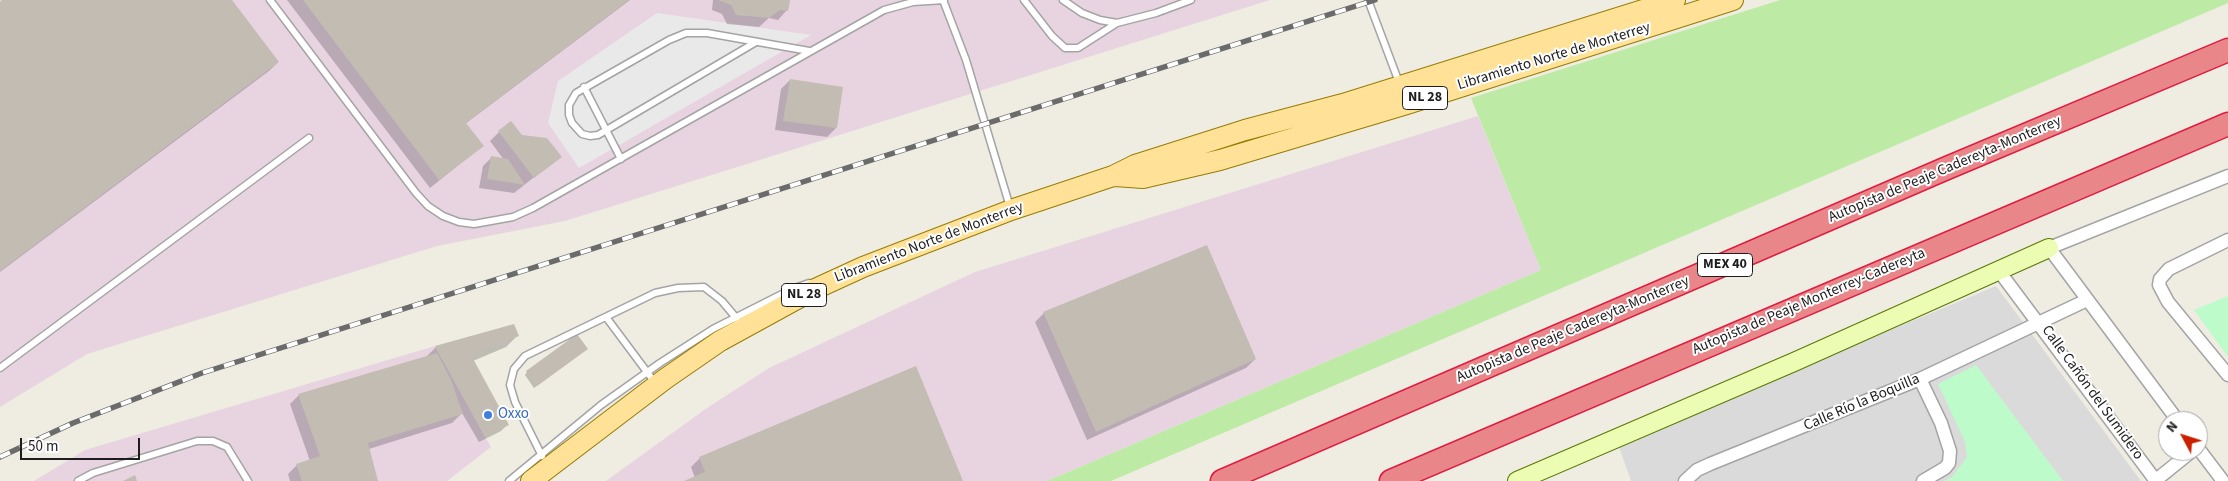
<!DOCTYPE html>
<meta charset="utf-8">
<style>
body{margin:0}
#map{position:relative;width:2228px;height:481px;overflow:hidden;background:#efece2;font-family:"Source Sans 3",sans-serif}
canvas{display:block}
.north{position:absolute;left:2158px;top:411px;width:50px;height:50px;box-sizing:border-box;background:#fff;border:1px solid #a5a5a5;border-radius:50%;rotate:310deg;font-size:14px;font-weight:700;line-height:20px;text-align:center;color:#1d1d1d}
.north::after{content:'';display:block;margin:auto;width:18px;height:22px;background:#ca2000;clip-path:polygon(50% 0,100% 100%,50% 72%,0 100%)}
.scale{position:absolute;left:20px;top:438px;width:120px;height:22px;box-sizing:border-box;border:2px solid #1d1d1d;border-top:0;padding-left:6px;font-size:15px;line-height:18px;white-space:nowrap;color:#1d1d1d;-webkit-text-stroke:4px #fff;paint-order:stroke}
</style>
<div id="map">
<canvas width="2228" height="481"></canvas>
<div class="north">N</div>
<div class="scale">50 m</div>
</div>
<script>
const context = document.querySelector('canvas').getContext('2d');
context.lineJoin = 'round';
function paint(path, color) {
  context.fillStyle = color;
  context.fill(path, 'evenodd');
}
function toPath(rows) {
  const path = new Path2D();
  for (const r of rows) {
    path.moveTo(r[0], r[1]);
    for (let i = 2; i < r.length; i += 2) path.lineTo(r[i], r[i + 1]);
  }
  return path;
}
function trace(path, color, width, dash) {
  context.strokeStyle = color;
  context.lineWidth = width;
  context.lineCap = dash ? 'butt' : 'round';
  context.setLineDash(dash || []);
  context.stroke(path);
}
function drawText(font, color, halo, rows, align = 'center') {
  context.font = font + ' "Source Sans 3",sans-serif';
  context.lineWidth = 4;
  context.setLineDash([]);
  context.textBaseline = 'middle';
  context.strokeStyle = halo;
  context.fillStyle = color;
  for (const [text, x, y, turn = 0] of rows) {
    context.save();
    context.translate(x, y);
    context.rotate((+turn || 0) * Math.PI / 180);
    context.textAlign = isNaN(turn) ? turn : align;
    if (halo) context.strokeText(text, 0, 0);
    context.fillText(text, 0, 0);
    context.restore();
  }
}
paint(toPath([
 [1996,286,2141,481,1631,481,1618,444]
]), '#dbdada');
paint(toPath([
 [0,0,1270,0,565,221,437,246,87,354,0,407],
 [1478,116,1541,270,1047,481,606,481,707,408,769,368,975,272],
 [435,346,491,447,447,481,34,481,85,450]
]), '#e8d4e1');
paint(toPath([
 [1780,0,2228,0,2228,3,1111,481,1047,481,1541,270,1471,98]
]), '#bdeba6');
paint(toPath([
 [2228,296,2228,357,2194,310],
 [1976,365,2063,481,1944,481,1952,477,1967,457,1965,442,1938,384]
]), '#bdfbcb');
paint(toPath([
 [657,13,811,35,579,168,548,123,558,81]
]), '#e9e9e9');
paint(toPath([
 [5,0,231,0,278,62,269,71,0,272,0,3],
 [287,0,630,0,465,124,482,146,430,188],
 [713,0,788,0,787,10,778,20,769,18,759,27,727,24,722,14,712,10],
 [790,80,836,128,827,137,775,130,781,89],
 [499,132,522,136,560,157,514,193,479,188,483,166,492,157,504,160,490,141],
 [1044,313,1255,359,1246,368,1087,440,1035,322],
 [518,335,506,347,473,361,507,425,501,431,479,442,462,413,452,423,369,449,377,481,290,481,288,474,297,465,310,461,290,404,299,395,425,358,436,347],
 [584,351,534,388,525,375,527,372],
 [700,458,961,481,687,481,695,478,691,467]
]), '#0003');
paint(toPath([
 [2,0,232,0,279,62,0,271,0,2],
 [303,0,629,0,466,123,484,146,439,180],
 [718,0,790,0,788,11,780,10,769,18,736,15,731,5],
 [790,79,843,87,837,128,783,121],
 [511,121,522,135,547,138,562,157,534,178,498,131],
 [491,156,508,159,525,185,487,179],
 [1207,245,1256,359,1096,432,1043,312],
 [514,324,519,336,471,355,509,425,485,437,435,346],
 [577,334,588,349,537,386,526,371],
 [437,353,451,380,463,414,368,443,378,481,302,481,296,464,320,456,298,394],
 [916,366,963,481,684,481,705,472,699,457],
 [135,475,137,481,123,481]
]), '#c3bcb2');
const lane = toPath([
 [270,0,416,193,428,206,443,216,459,222,474,224,513,217,533,208,884,10,913,2,944,0],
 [943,0,966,60,1010,207],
 [1024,0,1052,36,1065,48,1078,48,1117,23],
 [1063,0,1082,13,1100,20,1117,23,1156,13,1191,0],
 [1368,0,1400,85],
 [756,42,598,135,590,136,582,134,572,123,569,115,569,105,576,93,669,40,686,33,707,33,809,51],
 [584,87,621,159],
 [606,317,656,384],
 [0,368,309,138],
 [542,456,515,402,510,385,514,369,525,356,655,293,678,288,704,287,722,301,737,319],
 [78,481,93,473,197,441,213,441,227,447,248,481],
 [509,481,601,405,660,363,713,329,792,289,809,283]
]);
const street = toPath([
 [2228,240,2169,269,2160,279,2159,285,2168,302,2228,375],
 [1999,271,2156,481],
 [1920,379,1941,423,1950,451,1949,463,1945,468,1923,481],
 [2178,421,2049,248,2228,176],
 [2198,448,2223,481],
 [2156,480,2192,451],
 [1685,481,1697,470,1710,464,1920,379,2087,300]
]);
const secondary = toPath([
 [1517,481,1794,362,2049,248]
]);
const primary = toPath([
 [1115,176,1143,178,1220,160,1407,104,1733,0],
 [531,481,665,379,720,341,815,289,863,267,1011,210,1113,176,1135,165,1245,130,1343,104,1675,0]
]);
const highway = toPath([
 [1222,481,1947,168,2228,50],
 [1391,481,2228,124]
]);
trace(lane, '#a4a4a4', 9);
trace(street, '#a4a4a4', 15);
trace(secondary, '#587701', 20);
trace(primary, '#967c00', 22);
trace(highway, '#de1d41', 25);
trace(lane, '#fff', 6);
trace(street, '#fff', 12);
trace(secondary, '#edfcb3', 18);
trace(primary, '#ffe297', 20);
trace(highway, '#e98689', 22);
const rail = toPath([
 [0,457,73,423,202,373,1375,0]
]);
trace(rail, '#6b6b6b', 5.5);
trace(rail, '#fff', 4, [11]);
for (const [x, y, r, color] of [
 [488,415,5,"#3f7fe0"]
]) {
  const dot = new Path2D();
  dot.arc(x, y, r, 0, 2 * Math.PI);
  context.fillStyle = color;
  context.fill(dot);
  trace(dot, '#fff', 2);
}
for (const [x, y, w] of [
 [1425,98,45],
 [1725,265,55],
 [804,295,45]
]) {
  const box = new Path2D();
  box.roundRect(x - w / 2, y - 11.5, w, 23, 4);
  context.fillStyle = '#fff';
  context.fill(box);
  trace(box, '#1d1d1d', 1);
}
drawText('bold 14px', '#1d1d1d', null, [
 ["NL 28",1425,98],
 ["MEX 40",1725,265],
 ["NL 28",804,295]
]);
drawText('15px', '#1d1d1d', '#fff', [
 ["Libramiento Norte de Monterrey",1554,57,-17],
 ["Autopista de Peaje Cadereyta-Monterrey",1945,170,-23],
 ["Libramiento Norte de Monterrey",929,243,-21],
 ["Autopista de Peaje Monterrey-Cadereyta",1809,302,-23],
 ["Autopista de Peaje Cadereyta-Monterrey",1573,330,-23],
 ["Calle Cañón del Sumidero",2092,393,54],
 ["Calle Río la Boquilla",1862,403,-23]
]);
drawText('15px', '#366cbe', '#fff', [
 ["Oxxo",498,415]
], 'left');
</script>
